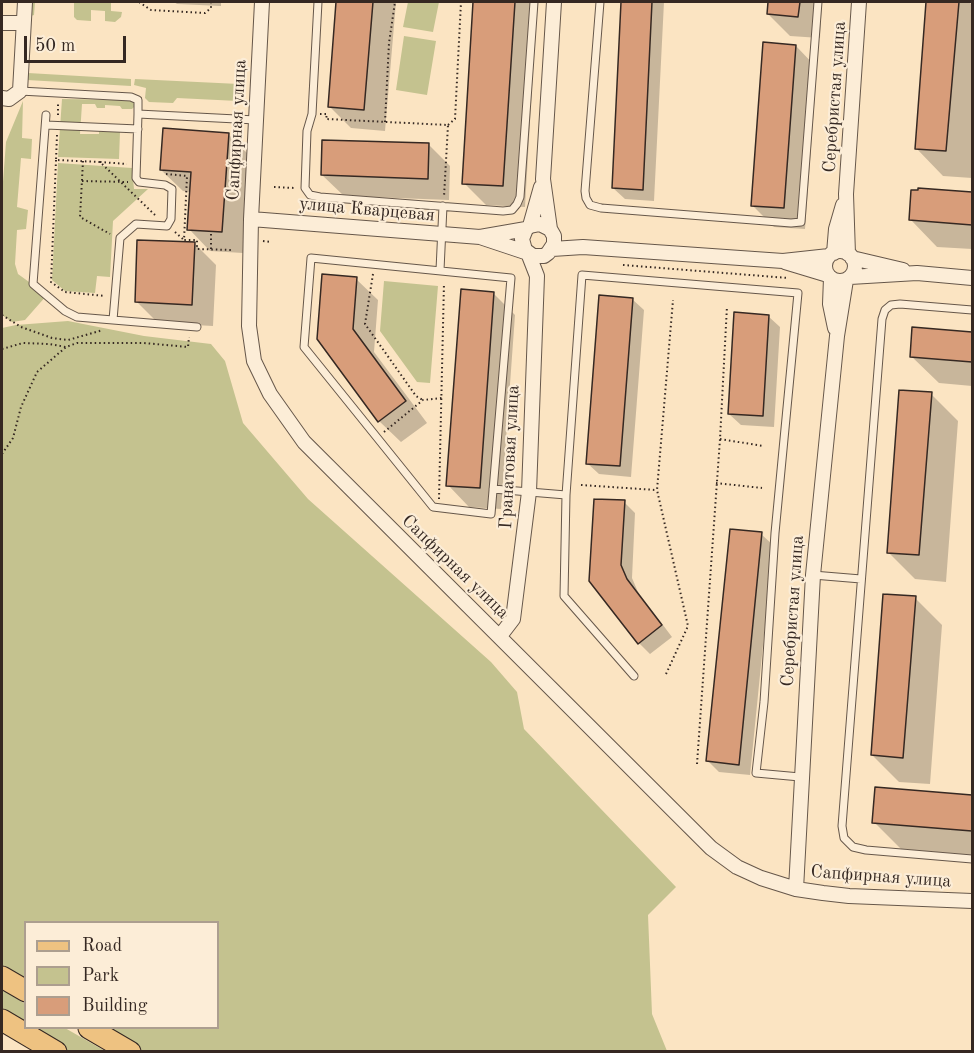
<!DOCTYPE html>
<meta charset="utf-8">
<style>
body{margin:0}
#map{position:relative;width:974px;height:1053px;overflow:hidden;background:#fbe4c2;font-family:"Old Standard TT",serif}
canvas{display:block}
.frame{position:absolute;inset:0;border:3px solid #352822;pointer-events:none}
.legend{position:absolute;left:24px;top:921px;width:195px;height:108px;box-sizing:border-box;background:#fcedd7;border:2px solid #ac9e8f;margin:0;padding:8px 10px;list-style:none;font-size:18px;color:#352822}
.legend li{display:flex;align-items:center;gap:12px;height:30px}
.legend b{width:30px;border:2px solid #ac9e8f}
.scale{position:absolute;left:24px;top:36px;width:102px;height:27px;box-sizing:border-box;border:3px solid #352822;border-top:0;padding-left:8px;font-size:18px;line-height:21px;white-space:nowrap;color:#352822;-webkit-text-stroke:4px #fcedd7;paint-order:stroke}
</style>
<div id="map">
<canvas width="974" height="1053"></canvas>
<div class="frame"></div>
<ul class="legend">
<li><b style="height:8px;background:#eec281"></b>Road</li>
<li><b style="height:16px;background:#c4c28f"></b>Park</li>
<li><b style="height:16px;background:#d89d7a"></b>Building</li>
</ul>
<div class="scale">50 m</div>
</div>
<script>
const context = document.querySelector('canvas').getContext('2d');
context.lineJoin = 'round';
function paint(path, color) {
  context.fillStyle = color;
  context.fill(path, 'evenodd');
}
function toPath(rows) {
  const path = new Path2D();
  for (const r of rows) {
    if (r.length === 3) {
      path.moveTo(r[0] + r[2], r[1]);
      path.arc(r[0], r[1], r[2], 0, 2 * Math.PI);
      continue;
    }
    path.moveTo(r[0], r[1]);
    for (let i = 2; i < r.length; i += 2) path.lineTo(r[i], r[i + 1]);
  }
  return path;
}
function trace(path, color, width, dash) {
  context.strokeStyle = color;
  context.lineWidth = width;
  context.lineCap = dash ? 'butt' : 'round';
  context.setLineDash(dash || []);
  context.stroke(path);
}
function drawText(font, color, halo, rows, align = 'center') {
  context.font = font + ' "Old Standard TT",serif';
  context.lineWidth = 4.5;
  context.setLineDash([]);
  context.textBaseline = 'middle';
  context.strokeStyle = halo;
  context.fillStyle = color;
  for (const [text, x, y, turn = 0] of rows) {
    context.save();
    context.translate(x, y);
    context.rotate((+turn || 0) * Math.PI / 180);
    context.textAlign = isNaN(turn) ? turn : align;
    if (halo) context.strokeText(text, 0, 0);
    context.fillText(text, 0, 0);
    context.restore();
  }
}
paint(toPath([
 [30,2,35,2,34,15,31,16,28,73,131,79,131,86,27,80,25,78],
 [74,2,111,2,111,11,122,12,121,17,115,22,105,21,105,11,91,10,91,21,77,20,74,17],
 [408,2,439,2,433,32,403,27],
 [404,36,436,41,427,95,396,90],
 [135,79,239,84,238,101,177,98,173,103,149,102,145,98,146,88,134,85],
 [62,99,131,100,135,102,134,107,132,109,122,109,120,106,105,105,105,108,97,108,95,104,82,104,80,134,99,134,99,129,120,132,119,159,58,157],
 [23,101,22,138,32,139,31,159,21,158,17,207,28,210,26,229,17,230,15,264,18,274,47,295,25,320,12,322,2,315,2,195,6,142],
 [58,163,132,168,134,189,148,189,113,221,110,277,97,276,95,293,65,291,52,280],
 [384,281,438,286,430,383,417,382,380,331],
 [68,321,144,336,211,344,225,361,243,423,308,499,491,662,517,692,524,729,676,887,648,915,652,1014,667,1051,141,1052,100,1028,218,1028,218,922,26,922,25,983,2,969,2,328,16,325],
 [2,989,25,1004,25,1026,2,1011],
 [29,1028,65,1028,105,1051,68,1051]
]), '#c4c28f');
paint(toPath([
 [174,2,221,2,221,6,177,4],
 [338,2,396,2,385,131,351,128,329,106],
 [475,2,537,2,525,207,486,205,464,183],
 [623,2,664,2,654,201,625,199,613,188],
 [769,2,822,2,820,38,790,36,768,14],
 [928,2,969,2,972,5,972,178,943,176,916,148],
 [796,46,817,68,805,229,774,227,752,205],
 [228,134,250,156,243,253,210,251,189,229,191,192,183,191,161,170],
 [429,145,450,166,449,200,344,196,322,175],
 [920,189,972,194,972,249,937,247,910,219],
 [194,243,216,265,213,326,158,323,136,301],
 [356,279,378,300,374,352,427,423,401,442,379,421,319,339],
 [493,293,515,315,501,509,469,507,448,485],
 [632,299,644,310,631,477,599,474,587,463],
 [768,316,780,327,774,427,741,425,729,414],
 [914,329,972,333,972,386,939,383,911,356],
 [931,394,958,421,946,582,915,579,888,552],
 [624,502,635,513,632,578,638,592,672,637,650,654,639,643,591,581],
 [761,534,773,545,750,775,719,772,708,761],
 [915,598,942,625,930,784,899,782,872,755],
 [876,789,972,796,972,855,901,849,874,822]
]), '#0003');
const building = toPath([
 [336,2,373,2,364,110,328,107,336,2],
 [473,2,515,2,503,186,462,184,473,2],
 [621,2,652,2,643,190,612,188,621,2],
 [768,2,800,2,798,17,767,14,768,2],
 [926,2,959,2,946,151,915,149,926,2],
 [763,42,796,45,784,208,751,206,763,42],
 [163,128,229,133,222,232,187,230,191,172,160,170,163,128],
 [322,140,429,143,428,179,321,175,322,140],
 [918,188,972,192,972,225,909,220,911,190,918,190,918,188],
 [137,240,195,242,192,305,135,302,137,240],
 [322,274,357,277,353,329,406,401,378,422,317,339,322,274],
 [461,289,494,292,480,488,446,486,461,289],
 [599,295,633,298,620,466,586,464,599,295],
 [734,312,769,315,763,416,728,414,734,312],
 [912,327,972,332,972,362,910,357,912,327],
 [899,390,932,392,919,555,887,553,899,390],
 [594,499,625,500,621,565,627,579,662,625,638,644,589,581,594,499],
 [730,529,762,532,739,765,706,761,730,529],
 [883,594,916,596,903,758,871,755,883,594],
 [875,787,972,795,972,831,872,823,875,787]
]);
paint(building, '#d89d7a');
trace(building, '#352822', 1.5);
const lane = toPath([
 [318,2,312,114,307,131,305,188,310,195,320,197,503,211,512,210,517,204,520,197,534,2],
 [600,2,585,191,586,198,590,205,601,208,791,223,801,222,818,2],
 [20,91,131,97,138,100,138,114,256,120],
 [46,115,33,284,65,311,77,317,197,327],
 [46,125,138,129],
 [311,258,511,278,491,514,433,507,304,347,311,258],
 [440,270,443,206],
 [972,310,900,304,891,305,885,310,882,319,842,826,844,838,853,847,866,850,972,859],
 [113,320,120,238,136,224,167,226,171,219,172,189,165,185,139,182,136,178,138,114],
 [493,489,566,495],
 [813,575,861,579],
 [634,676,564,596,566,495,582,275,798,293,775,533,764,702,756,773,800,777]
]);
const street = toPath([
 [262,2,251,219,249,326,254,361,270,394,304,442,711,848,737,867,761,878,796,889,823,893,849,896,972,901],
 [2,23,23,23],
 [2,98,9,99,20,91,25,2],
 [251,219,480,237,526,229],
 [530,226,541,187],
 [550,229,540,224,530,226,526,229,522,239,525,250,533,256,544,256,548,253,554,244,554,236,550,229,543,179,554,2],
 [480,237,528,253,537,276,529,492,513,619,500,636],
 [552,249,583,247,783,261,829,256],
 [840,266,15],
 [834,253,836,229,843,205],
 [848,254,846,194,859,2],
 [852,258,903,270],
 [785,262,828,275],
 [850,277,917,273,972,278],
 [831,278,830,304,835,328],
 [796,889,813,575,837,336,846,280]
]);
const primary = toPath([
 [2,977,26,991],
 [2,1020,56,1052],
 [89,1028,130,1052]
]);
trace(lane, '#66574a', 9);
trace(street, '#66574a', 16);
trace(primary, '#352822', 23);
trace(toPath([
 [139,2,151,10,205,13,211,8,211,2],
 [320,114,327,114,326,119,448,125,444,197],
 [58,115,58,102],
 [385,122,389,43,395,2],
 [448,125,455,119,461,2],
 [57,135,56,160,100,162,155,215],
 [56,160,51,282,65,292,105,296],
 [83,161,80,217,110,234],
 [100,162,127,164],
 [166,174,187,176,184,240,197,240,197,249,233,250],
 [82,181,128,182],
 [274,187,295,188],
 [175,232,184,240],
 [263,241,271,242],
 [211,249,211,232],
 [623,265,788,278],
 [373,274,365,324,416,396,423,400],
 [2,315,21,327,52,338,68,340,103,330],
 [2,349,23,343,49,344,66,347,77,343,144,343,188,347,189,337],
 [384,432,423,400,442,398],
 [720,439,763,446],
 [2,454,13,438,21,407,37,372,66,347],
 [716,483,762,488],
 [581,485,656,490],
 [439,499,444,283],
 [666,674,688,626,657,490,673,300],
 [697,764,720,439,727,306]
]), '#352822', 2, [1.5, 3]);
trace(lane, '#fcedd7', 7);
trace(street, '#fcedd7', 14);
trace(primary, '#eec281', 21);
drawText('18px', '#352822', '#fcedd7', [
 ["Серебристая улица",835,97,-86],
 ["Сапфирная улица",237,130,-87],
 ["улица Кварцевая",367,210,5],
 ["Гранатовая улица",510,457,-87],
 ["Сапфирная улица",455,567,44],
 ["Серебристая улица",793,611,-86],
 ["Сапфирная улица",881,877,4]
]);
</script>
